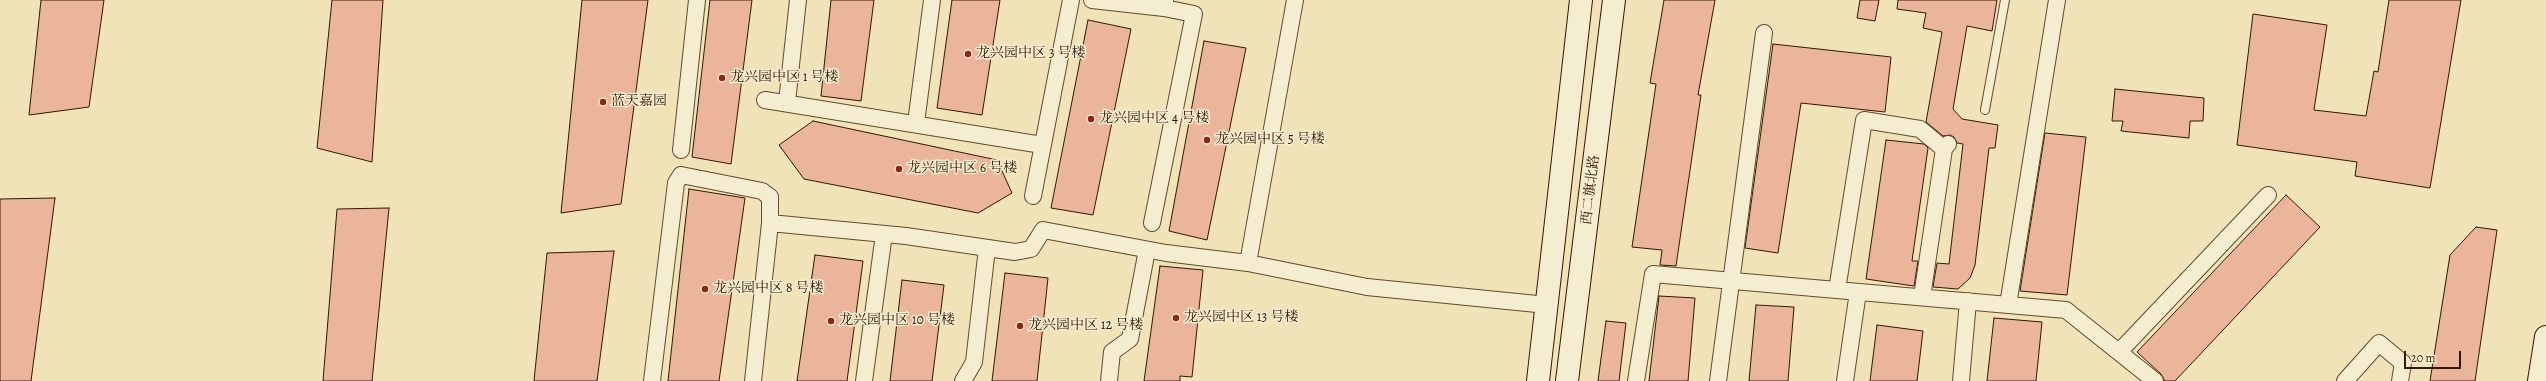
<!DOCTYPE html>
<meta charset="utf-8">
<style>
body{margin:0}
#map{position:relative;width:2546px;height:381px;overflow:hidden;background:#efe3b7;font-family:Alegreya,serif}
canvas{display:block}
.scale{position:absolute;left:2404px;top:351px;width:57px;height:18px;box-sizing:border-box;border:2px solid #341603;border-top:0;padding-left:5px;font-size:12px;line-height:14px;white-space:nowrap;color:#341603;-webkit-text-stroke:3px #f5edd0;paint-order:stroke}
</style>
<div id="map">
<canvas width="2546" height="381"></canvas>
<div class="scale">20 m</div>
</div>
<script>
const context = document.querySelector('canvas').getContext('2d');
context.lineJoin = 'round';
function paint(path, color) {
  context.fillStyle = color;
  context.fill(path, 'evenodd');
}
function toPath(rows) {
  const path = new Path2D();
  for (const r of rows) {
    path.moveTo(r[0], r[1]);
    for (let i = 2; i < r.length; i += 2) path.lineTo(r[i], r[i + 1]);
  }
  return path;
}
function trace(path, color, width, dash) {
  context.strokeStyle = color;
  context.lineWidth = width;
  context.lineCap = dash ? 'butt' : 'round';
  context.setLineDash(dash || []);
  context.stroke(path);
}
function drawText(font, color, halo, rows, align = 'center') {
  context.font = font + ' Alegreya,"Noto Serif SC",serif';
  context.lineWidth = 3;
  context.setLineDash([]);
  context.textBaseline = 'middle';
  context.strokeStyle = halo;
  context.fillStyle = color;
  for (const [text, x, y, turn = 0] of rows) {
    context.save();
    context.translate(x, y);
    context.rotate((+turn || 0) * Math.PI / 180);
    context.textAlign = isNaN(turn) ? turn : align;
    if (halo) context.strokeText(text, 0, 0);
    context.fillText(text, 0, 0);
    context.restore();
  }
}
const building = toPath([
 [41,0,104,0,89,107,29,115,41,0],
 [332,0,383,0,372,162,317,148,332,0],
 [582,0,648,0,621,204,561,213,582,0],
 [710,0,752,0,731,164,692,157,710,0],
 [831,0,874,0,861,101,821,96,831,0],
 [952,0,1000,0,982,115,937,108,952,0],
 [1664,0,1715,0,1698,95,1701,95,1676,266,1660,265,1662,250,1632,247,1656,84,1650,83,1664,0],
 [1860,0,1879,0,1875,21,1857,18,1860,0],
 [1898,0,1997,0,1992,31,1967,26,1953,109,1962,119,1998,125,1995,148,1989,148,1975,265,1970,278,1958,289,1933,287,1937,263,1949,264,1963,144,1957,143,1954,137,1950,135,1943,136,1926,122,1942,32,1923,28,1926,13,1897,9,1898,0],
 [2389,0,2461,0,2430,188,2355,176,2357,162,2237,145,2253,14,2327,25,2314,110,2366,116,2374,71,2378,72,2389,0],
 [1088,20,1131,29,1093,215,1051,208,1088,20],
 [1204,41,1246,48,1207,240,1169,231,1204,41],
 [1773,44,1891,57,1885,112,1801,103,1778,253,1745,248,1773,44],
 [2115,89,2204,98,2203,121,2190,121,2189,138,2121,131,2123,121,2112,121,2115,89],
 [813,121,997,160,1012,193,978,213,804,179,779,145,813,121],
 [2045,133,2086,137,2067,295,2020,291,2045,133],
 [1886,140,1924,144,1928,148,1912,261,1918,261,1914,286,1866,279,1886,140],
 [689,189,745,198,719,381,668,381,689,189],
 [2286,195,2320,227,2175,381,2165,381,2161,374,2137,352,2286,195],
 [55,198,31,381,0,381,0,199,55,198],
 [389,208,372,381,323,381,337,209,389,208],
 [2476,227,2497,230,2475,381,2430,381,2450,255,2476,227],
 [614,251,597,381,534,381,547,253,614,251],
 [815,255,863,261,847,381,797,381,815,255],
 [1160,266,1203,270,1192,377,1180,376,1180,381,1144,381,1160,266],
 [1005,273,1048,278,1037,381,992,381,1005,273],
 [902,280,944,285,932,381,890,381,902,280],
 [1659,296,1695,298,1688,381,1649,381,1659,296],
 [1756,305,1794,307,1788,381,1749,381,1756,305],
 [1994,318,2042,322,2036,381,1987,381,1994,318],
 [1606,321,1626,323,1619,381,1598,381,1606,321],
 [1877,325,1923,331,1917,381,1870,381,1877,325]
]);
paint(building, '#eab59b');
trace(building, '#341603', 1);
const lane = toPath([
 [1985,110,2005,0]
]);
const street = toPath([
 [1092,0,1164,8,1165,0],
 [765,100,1042,145],
 [787,102,798,0],
 [916,123,932,0],
 [681,150,697,0],
 [1033,196,1071,0],
 [1152,223,1194,14,1164,8],
 [1248,263,1295,0],
 [1837,290,1864,120,1920,129,1944,149],
 [1922,297,1944,149,1948,144],
 [2008,305,2057,0],
 [2119,352,2268,195],
 [652,381,676,183,681,175,762,191,770,197,770,223],
 [753,381,770,223,906,236,1015,252,1031,249,1043,230,1166,253,1248,263,1367,287,1547,305],
 [864,381,884,234],
 [963,381,974,362,987,248],
 [1109,381,1112,352,1130,339,1147,250],
 [1636,381,1653,274,2066,310,2155,381],
 [1718,381,1764,33],
 [1845,381,1858,292],
 [1961,381,1968,301],
 [2345,381,2379,343,2403,363,2400,381]
]);
const secondary = toPath([
 [1538,381,1581,0],
 [1567,381,1614,0],
 [2539,381,2546,337]
]);
trace(lane, '#634930', 10);
trace(street, '#634930', 18);
trace(secondary, '#341603', 24);
trace(lane, '#f5edd0', 8);
trace(street, '#f5edd0', 16);
trace(secondary, '#f5edd0', 22);
for (const [x, y, r, color] of [
 [968,54,4,"#8f2418"],
 [722,78,4,"#8f2418"],
 [603,102,4,"#8f2418"],
 [1091,119,4,"#8f2418"],
 [1207,140,4,"#8f2418"],
 [899,169,4,"#8f2418"],
 [705,289,4,"#8f2418"],
 [1176,318,4,"#8f2418"],
 [831,321,4,"#8f2418"],
 [1020,326,4,"#8f2418"]
]) {
  const dot = new Path2D();
  dot.arc(x, y, r, 0, 2 * Math.PI);
  context.fillStyle = color;
  context.fill(dot);
  trace(dot, '#f5edd0', 1.5);
}
drawText('14px', '#341603', '#f5edd0', [
 ["龙兴园中区 3 号楼",976,54],
 ["龙兴园中区 1 号楼",730,78],
 ["蓝天嘉园",611,102],
 ["龙兴园中区 4 号楼",1099,119],
 ["龙兴园中区 5 号楼",1215,140],
 ["龙兴园中区 6 号楼",907,169],
 ["龙兴园中区 8 号楼",713,289],
 ["龙兴园中区 13 号楼",1184,318],
 ["龙兴园中区 10 号楼",839,321],
 ["龙兴园中区 12 号楼",1028,326]
], 'left');
drawText('14px', '#341603', '#f5edd0', [
 ["西二旗北路",1591,190,-83]
]);
</script>
